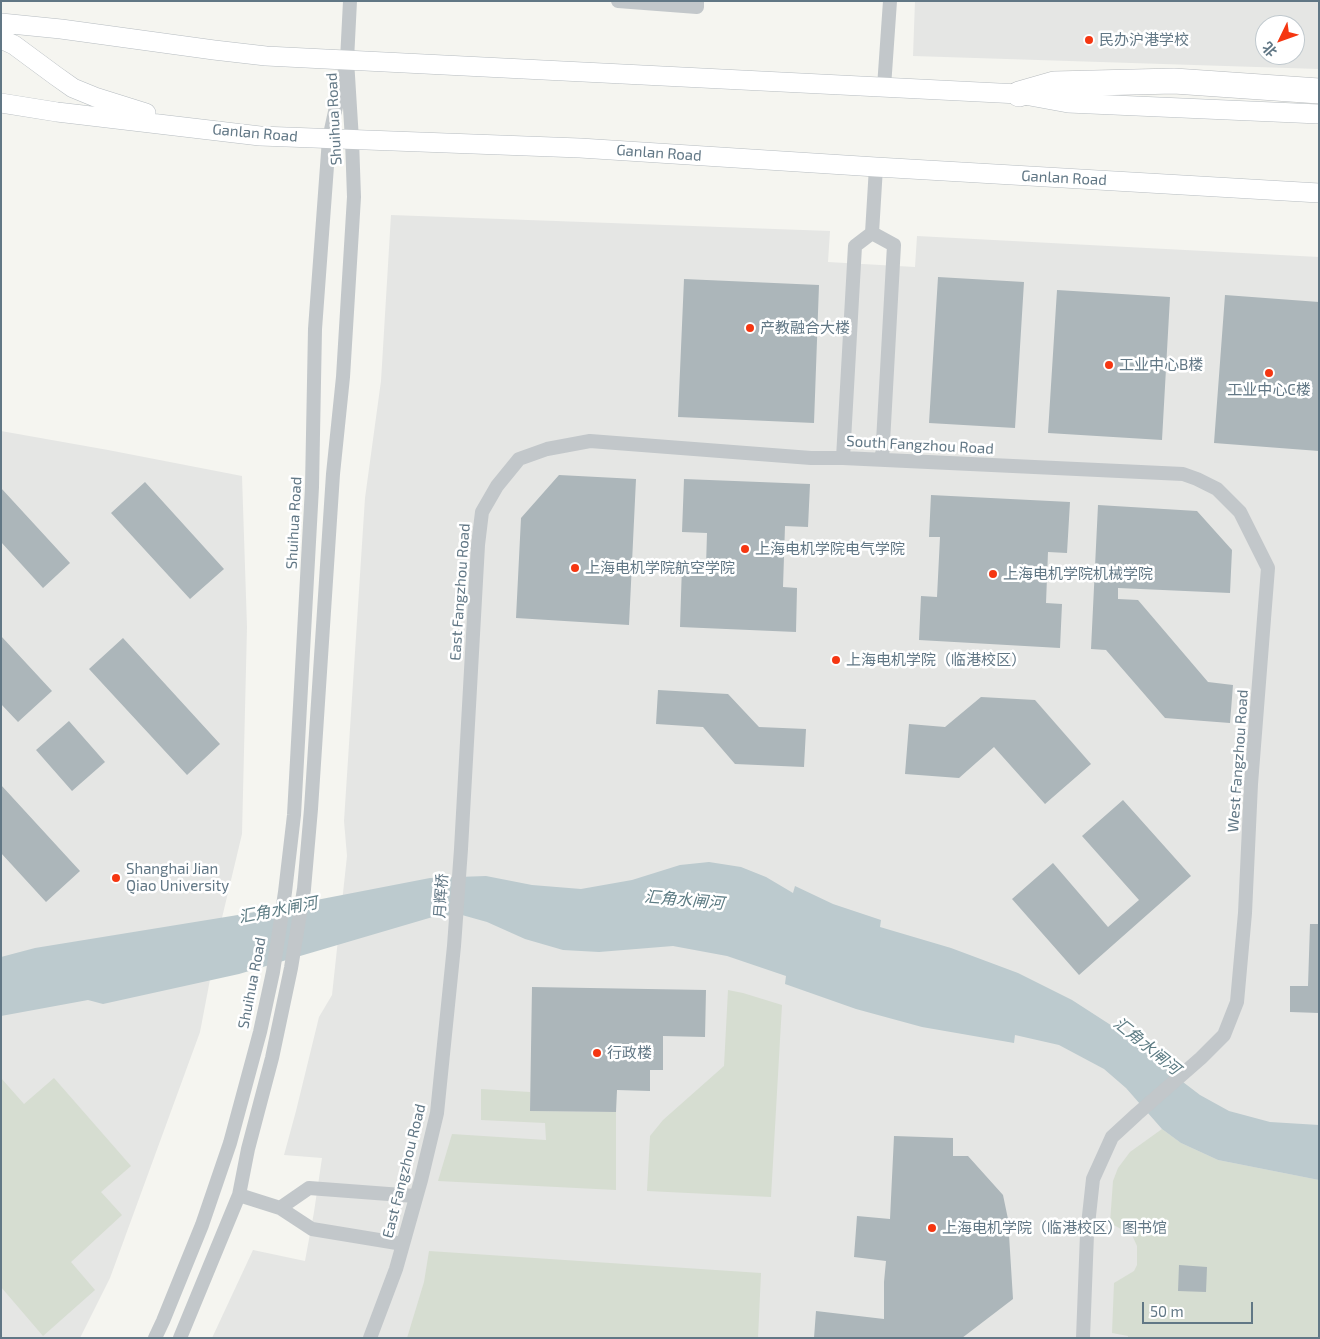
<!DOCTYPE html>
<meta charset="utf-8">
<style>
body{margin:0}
#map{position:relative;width:1320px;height:1339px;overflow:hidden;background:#f5f5f0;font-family:"Exo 2","Noto Sans SC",sans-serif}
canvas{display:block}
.frame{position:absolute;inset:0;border:2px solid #617785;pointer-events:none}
.north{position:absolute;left:1255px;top:15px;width:50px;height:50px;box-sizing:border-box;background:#fff;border:1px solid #c0c9ce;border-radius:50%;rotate:228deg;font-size:14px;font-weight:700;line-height:20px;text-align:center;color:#617785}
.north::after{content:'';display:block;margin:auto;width:18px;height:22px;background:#f53611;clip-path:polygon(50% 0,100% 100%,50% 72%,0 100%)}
.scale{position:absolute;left:1142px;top:1302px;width:111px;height:22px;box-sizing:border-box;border:2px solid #617785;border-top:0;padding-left:6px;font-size:15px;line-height:18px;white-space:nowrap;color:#617785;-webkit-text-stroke:4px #fff;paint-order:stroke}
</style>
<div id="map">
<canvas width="1320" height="1339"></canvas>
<div class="frame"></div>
<div class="north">北</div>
<div class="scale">50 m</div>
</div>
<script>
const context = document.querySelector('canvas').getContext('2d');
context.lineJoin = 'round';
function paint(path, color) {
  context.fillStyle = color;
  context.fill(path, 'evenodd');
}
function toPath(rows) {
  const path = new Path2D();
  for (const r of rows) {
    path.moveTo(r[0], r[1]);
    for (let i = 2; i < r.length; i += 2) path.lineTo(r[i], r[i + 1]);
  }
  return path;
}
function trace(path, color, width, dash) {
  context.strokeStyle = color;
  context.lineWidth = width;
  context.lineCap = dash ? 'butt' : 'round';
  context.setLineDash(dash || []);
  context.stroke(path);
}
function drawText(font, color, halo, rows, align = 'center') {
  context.font = font + ' "Exo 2","Noto Sans SC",sans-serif';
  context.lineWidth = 5;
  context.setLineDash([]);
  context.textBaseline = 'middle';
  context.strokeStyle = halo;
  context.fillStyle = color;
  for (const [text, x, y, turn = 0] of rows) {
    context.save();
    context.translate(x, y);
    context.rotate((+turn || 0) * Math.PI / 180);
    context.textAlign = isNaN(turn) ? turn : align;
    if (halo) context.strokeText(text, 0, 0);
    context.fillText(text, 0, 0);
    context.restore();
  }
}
paint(toPath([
 [915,1,1319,1,1319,69,913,56],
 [1265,25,1295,25,1295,55,1265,55],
 [391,215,830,231,828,262,915,267,917,236,1319,257,1319,1338,212,1338,253,1250,305,1261,314,1212,322,1158,284,1155,296,1111,319,1017,332,995,347,856,344,821,365,498,381,381],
 [1,431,108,450,242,476,247,627,242,834,221,922,200,1032,110,1278,80,1338,1,1338]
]), '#e5e6e4');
paint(toPath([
 [728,990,743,993,782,1005,771,1197,647,1191,650,1136,663,1120,724,1066],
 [1,1078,24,1104,54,1078,131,1166,101,1192,122,1215,71,1262,95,1290,43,1336,1,1287],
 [481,1089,530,1092,530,1111,616,1112,616,1190,438,1181,452,1134,546,1140,545,1123,481,1120],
 [1162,1129,1181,1143,1218,1160,1319,1180,1319,1338,1128,1338,1128,1336,1112,1333,1114,1283,1134,1271,1137,1265,1137,1246,1132,1235,1110,1223,1113,1181,1118,1168,1130,1152],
 [429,1251,761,1273,758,1338,407,1338,424,1282]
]), '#d6ddd1');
paint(toPath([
 [709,862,741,867,766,877,793,893,795,886,833,904,881,920,880,927,951,948,1018,973,1072,1000,1168,1062,1162,1066,1200,1095,1229,1111,1270,1122,1319,1125,1319,1180,1218,1160,1181,1143,1162,1129,1126,1088,1104,1069,1059,1045,1015,1035,1014,1043,922,1027,856,1009,785,984,786,976,727,956,673,946,599,952,563,950,525,939,487,922,462,915,436,916,239,974,103,1004,88,1000,1,1016,1,957,35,948,244,914,430,878,486,876,532,885,581,889,632,880,680,865]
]), '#bccace');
paint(toPath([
 [938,277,1024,282,1015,428,929,423],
 [684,279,819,285,814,423,678,417],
 [1057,290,1170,297,1162,440,1048,433],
 [1225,295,1319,302,1319,451,1214,443],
 [559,475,636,479,629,625,516,618,521,518],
 [684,479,810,484,808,527,785,526,783,587,797,588,796,632,680,627,682,565,706,566,707,533,682,532],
 [145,482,224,569,190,599,111,513],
 [1,488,70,563,43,588,1,542],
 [931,495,1070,502,1067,553,1048,552,1046,603,1062,604,1060,648,919,640,921,596,937,597,940,537,929,537],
 [1098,505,1197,511,1232,550,1230,593,1118,588,1118,599,1138,600,1208,682,1233,685,1230,723,1165,718,1106,650,1091,649],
 [1,636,52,691,18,722,1,704],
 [123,638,220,744,187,775,89,669],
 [658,690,728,694,759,727,806,729,804,767,735,764,703,727,656,724],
 [981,697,1035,700,1091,764,1045,804,994,747,959,778,905,774,909,724,945,727],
 [69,721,105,762,72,791,36,750],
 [1,785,80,871,46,902,1,853],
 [1123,800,1191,876,1079,975,1012,899,1053,863,1108,927,1139,900,1082,836],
 [1310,924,1319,924,1319,1013,1290,1012,1290,986,1308,986],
 [532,987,706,990,705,1037,663,1036,663,1070,650,1070,650,1091,617,1090,616,1112,530,1111],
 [894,1136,953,1138,953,1156,968,1156,1003,1195,1008,1219,1013,1299,962,1338,814,1338,816,1311,884,1319,884,1282,886,1261,854,1257,857,1216,890,1219],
 [1179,1265,1207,1267,1206,1292,1178,1291]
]), '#acb6ba');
const secondary = toPath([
 [1,23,61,29,214,50,266,56,1019,94,1068,103,1319,114],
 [1,39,14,45,56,76,73,88,95,97,146,113],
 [1,103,57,112,260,136,580,148,876,167,1319,193]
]);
const highway = toPath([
 [1019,94,1054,84,1174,81,1319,91]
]);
trace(secondary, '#b6bcc0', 20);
trace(highway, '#b6babd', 26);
trace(toPath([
 [618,1,697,7,697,1],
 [884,87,890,1],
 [872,233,876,167],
 [843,458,855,246,872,233,894,245,882,460],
 [239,1195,280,1208,312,1229,403,1244],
 [280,1208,309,1188,415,1196],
 [155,1338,163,1321,202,1225,230,1143,260,1032,273,972,285,892,294,815,312,487,315,329,329,139,343,75],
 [180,1338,239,1195,248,1149,272,1058,291,968,304,889,311,809,333,474,343,377,354,197,352,140,347,60,350,1],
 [370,1338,396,1269,421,1180,437,1113,454,946,461,849,478,545,482,512,497,486,519,459,547,449,590,441,811,458,843,458,1183,474,1197,479,1217,489,1240,512,1268,568,1251,784,1245,913,1237,1002,1224,1035,1201,1058,1137,1114,1112,1137,1093,1179,1087,1234,1083,1338]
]), '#c2c7ca', 14);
trace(secondary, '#fff', 19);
trace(highway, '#fff', 25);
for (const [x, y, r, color] of [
 [1089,40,5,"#f53611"],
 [750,328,5,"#f53611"],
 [1109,365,5,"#f53611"],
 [1269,373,5,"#f53611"],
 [745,549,5,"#f53611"],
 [575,568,5,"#f53611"],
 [993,574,5,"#f53611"],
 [836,660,5,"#f53611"],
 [116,878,5,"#f53611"],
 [597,1053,5,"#f53611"],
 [932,1228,5,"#f53611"]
]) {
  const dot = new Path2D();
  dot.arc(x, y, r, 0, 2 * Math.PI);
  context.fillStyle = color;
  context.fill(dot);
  trace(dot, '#fff', 2);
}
drawText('15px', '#617785', '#fff', [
 ["民办沪港学校",1099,40],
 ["产教融合大楼",760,328],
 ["工业中心B楼",1119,365],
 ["工业中心C楼",1269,390,"center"],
 ["上海电机学院电气学院",755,549],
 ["上海电机学院航空学院",585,568],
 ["上海电机学院机械学院",1003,574],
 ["上海电机学院（临港校区）",846,660],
 ["Shanghai Jian",126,869],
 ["Qiao University",126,886],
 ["行政楼",607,1053],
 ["上海电机学院（临港校区）图书馆",942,1228]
], 'left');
drawText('15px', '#617785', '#fff', [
 ["Shuihua Road",334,119,-93],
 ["Ganlan Road",255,133,5],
 ["Ganlan Road",659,153,4],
 ["Ganlan Road",1064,178,3],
 ["South Fangzhou Road",920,445,3],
 ["Shuihua Road",294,523,-87],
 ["East Fangzhou Road",460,592,-86],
 ["West Fangzhou Road",1238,761,-86],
 ["月辉桥",441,896,-86],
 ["Shuihua Road",252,983,-79],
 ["East Fangzhou Road",404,1171,-76]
]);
drawText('italic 16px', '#5c7b83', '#fff', [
 ["汇角水闸河",684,900,5],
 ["汇角水闸河",278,910,-11],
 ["汇角水闸河",1147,1046,39]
]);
</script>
